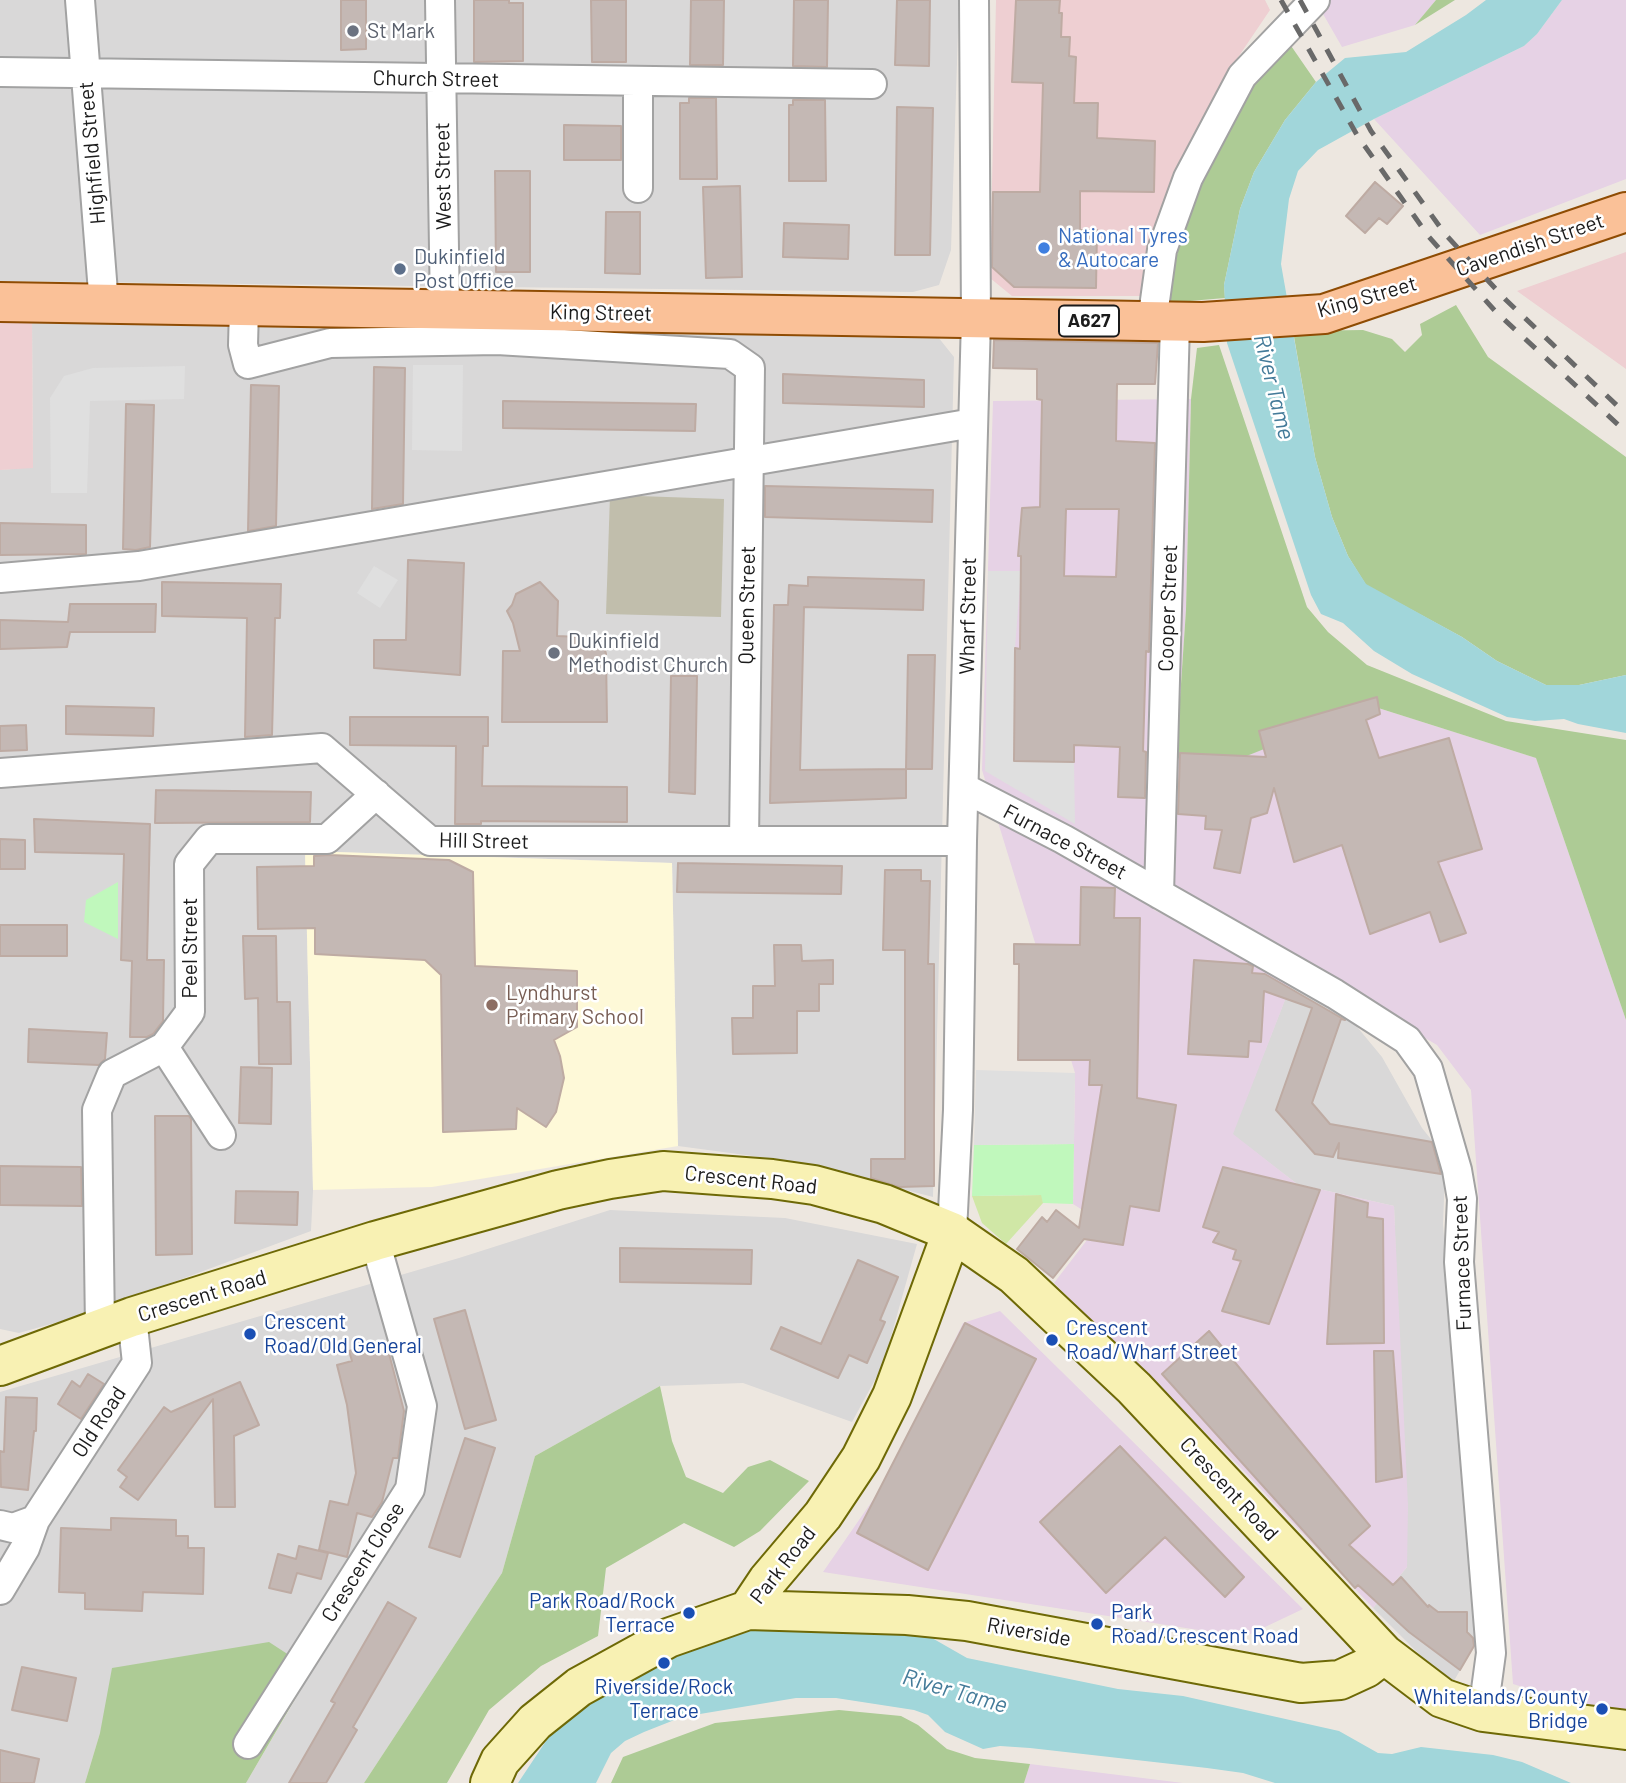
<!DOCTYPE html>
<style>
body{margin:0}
canvas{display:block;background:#ede7e0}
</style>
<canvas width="1626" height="1783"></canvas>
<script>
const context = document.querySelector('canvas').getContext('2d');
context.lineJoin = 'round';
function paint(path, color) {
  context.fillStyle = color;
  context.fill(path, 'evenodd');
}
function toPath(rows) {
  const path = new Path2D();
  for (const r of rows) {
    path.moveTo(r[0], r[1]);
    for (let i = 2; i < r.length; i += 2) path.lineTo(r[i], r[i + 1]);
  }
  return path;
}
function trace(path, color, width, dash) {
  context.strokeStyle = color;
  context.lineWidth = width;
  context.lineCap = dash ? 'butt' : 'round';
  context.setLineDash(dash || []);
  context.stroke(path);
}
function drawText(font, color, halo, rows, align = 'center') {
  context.font = font + ' Barlow,sans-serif';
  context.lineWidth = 5;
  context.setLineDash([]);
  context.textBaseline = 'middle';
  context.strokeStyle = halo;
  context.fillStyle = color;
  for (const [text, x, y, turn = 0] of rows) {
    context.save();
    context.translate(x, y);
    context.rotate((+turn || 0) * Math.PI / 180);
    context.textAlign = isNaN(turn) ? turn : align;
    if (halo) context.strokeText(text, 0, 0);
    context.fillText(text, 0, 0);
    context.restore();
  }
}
paint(toPath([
 [0,0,959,0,951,250,939,285,913,292,0,281],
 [32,318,938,337,954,357,933,1197,798,1162,678,1146,672,863,305,851,313,1190,311,1231,90,1313,19,1333,0,1329,0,470,33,467],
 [1294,977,1344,1011,1382,1057,1422,1128,1434,1143,1445,1174,1443,1224,1477,1641,1451,1686,1373,1608,1407,1567,1394,1206,1297,1184,1232,1134],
 [610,1210,785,1218,917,1244,883,1365,852,1422,743,1383,660,1386,535,1456,502,1573,364,1783,246,1783,312,1671,100,1733,85,1783,0,1783,0,1392,459,1258]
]), '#d9d8d8');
paint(toPath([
 [996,0,1265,0,1270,10,1222,81,1180,165,1143,296,1012,296,990,278],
 [1626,252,1626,369,1517,291],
 [0,318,32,318,33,468,0,470]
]), '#eecfd2');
paint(toPath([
 [1315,0,1436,0,1415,25,1342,47],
 [1562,0,1626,0,1626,179,1480,235,1374,119,1524,46,1537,34],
 [1191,399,1186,610,1176,758,1372,706,1536,758,1626,1020,1626,1719,1513,1684,1471,1090,1437,1045,1159,881,1154,910,1294,977,1233,1134,1297,1184,1394,1206,1408,1506,1407,1567,1373,1608,1238,1465,1054,1283,1087,1240,1092,1216,1073,1204,1075,1073,982,770,993,401],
 [1000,1311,1303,1609,1244,1637,823,1572,886,1481,963,1323],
 [1030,1764,1183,1783,1024,1783]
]), '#e6d2e5');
paint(toPath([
 [305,851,672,863,678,1146,432,1187,313,1190]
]), '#fef9d8');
paint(toPath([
 [610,495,724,499,721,617,606,614]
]), '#c1beac');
paint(toPath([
 [1042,1195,1043,1203,1006,1244,982,1223,972,1196]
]), '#d0e7a6');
paint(toPath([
 [1436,0,1455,0,1415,25],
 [1287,40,1316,82,1285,120,1254,172,1240,209,1224,285,1225,298,1166,303,1185,220,1204,174,1256,82],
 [1456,305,1488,357,1626,457,1626,675,1579,685,1546,685,1497,661,1462,637,1366,585,1348,556,1332,517,1315,457,1293,331,1363,330,1392,339,1405,352,1422,335,1420,324],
 [1219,345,1307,607,1328,632,1367,665,1506,721,1626,740,1626,1020,1536,758,1372,706,1229,763,1176,758,1186,610,1191,399,1197,348],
 [660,1386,672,1441,686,1477,723,1493,748,1467,770,1460,809,1481,760,1531,734,1547,684,1523,606,1568,598,1636,541,1666,489,1710,447,1783,364,1783,502,1573,535,1456],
 [269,1642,312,1670,246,1783,85,1783,100,1733,112,1668],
 [839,1710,901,1716,918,1725,947,1749,975,1758,1030,1764,1024,1783,611,1783,623,1757,715,1723]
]), '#adcb95');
paint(toPath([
 [118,882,118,939,84,922,86,900],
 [1074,1144,1073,1204,1043,1203,1041,1195,972,1196,974,1145]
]), '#c0f8bc');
paint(toPath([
 [413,365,463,365,462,451,412,450],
 [185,366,184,399,90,401,87,493,51,493,50,398,64,376,93,368],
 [374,566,398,580,380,608,357,593],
 [988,571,1021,571,1015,648,1014,761,1074,762,1075,824,985,771],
 [976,1070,1075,1073,1074,1144,974,1145]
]), '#dfdfdf');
paint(toPath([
 [1486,0,1562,0,1537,34,1524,46,1374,119,1318,150,1298,171,1289,199,1281,264,1315,457,1332,517,1348,556,1366,584,1462,637,1497,661,1546,685,1579,685,1626,675,1626,733,1578,724,1564,719,1535,721,1507,717,1412,674,1374,651,1343,623,1321,614,1311,595,1227,343,1224,285,1240,209,1254,172,1285,120,1316,82,1345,58,1406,52,1466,15],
 [769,1625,925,1634,967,1658,1118,1689,1183,1696,1339,1731,1378,1753,1392,1754,1421,1747,1493,1755,1522,1762,1571,1783,1275,1783,1243,1773,1207,1768,1030,1748,1000,1746,983,1749,945,1732,928,1715,914,1710,836,1698,796,1698,682,1717,644,1732,625,1741,611,1753,596,1783,518,1783,552,1732,579,1706,653,1663]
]), '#a1d6da');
const building = toPath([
 [341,0,366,0,366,49,341,50,341,0],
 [474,0,509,0,509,3,523,3,523,61,474,62,474,0],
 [591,0,626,0,626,62,592,62,591,0],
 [691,0,724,0,723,65,690,65,691,0],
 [794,0,828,0,827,67,793,66,794,0],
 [897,0,930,0,929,66,895,65,897,0],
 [1016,0,1060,0,1059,13,1062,13,1061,37,1070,37,1069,56,1076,57,1074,103,1098,103,1097,138,1155,141,1154,192,1080,191,1080,230,1097,230,1096,288,1014,287,992,267,993,192,1040,192,1043,83,1012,82,1016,0],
 [689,98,716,98,717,179,680,179,680,103,689,103,689,98],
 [793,100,825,100,826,181,789,181,789,105,793,105,793,100],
 [897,107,933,108,930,255,895,255,897,107],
 [564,125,621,126,621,160,564,160,564,125],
 [495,171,530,171,530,272,496,272,495,171],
 [1375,182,1403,206,1387,224,1379,218,1365,233,1346,216,1375,182],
 [740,186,742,277,706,278,703,187,740,186],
 [606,212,640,212,640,274,605,273,606,212],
 [784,223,849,225,848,259,783,257,784,223],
 [994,340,1158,343,1155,384,1117,384,1116,441,1155,443,1149,652,1146,651,1143,751,1146,752,1145,798,1118,797,1120,747,1074,745,1074,762,1014,761,1015,648,1020,649,1021,556,1018,556,1022,508,1040,507,1042,400,1037,399,1037,369,993,368,994,340],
 [1066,509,1119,509,1116,577,1064,576,1066,509],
 [374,367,405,368,403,504,372,509,374,367],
 [783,374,924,380,924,407,783,403,783,374],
 [251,385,279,386,276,526,248,531,251,385],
 [503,401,696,404,695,431,503,428,503,401],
 [126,404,154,405,150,547,136,550,123,549,126,404],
 [765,486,933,490,932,522,765,517,765,486],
 [0,523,86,525,86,554,0,555,0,523],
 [408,560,464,563,460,675,374,668,374,640,406,640,408,560],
 [808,577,924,580,923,610,804,607,800,770,906,769,906,798,770,803,774,605,788,605,789,585,808,586,808,577],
 [162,582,281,584,280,618,275,618,272,735,245,737,247,618,162,616,162,582],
 [540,582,558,601,557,636,602,638,606,654,607,722,502,722,503,651,520,651,513,623,507,611,512,605,516,594,540,582],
 [70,604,156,604,155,632,70,632,67,647,0,649,0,620,68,622,70,604],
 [908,655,935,655,932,769,906,769,908,655],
 [671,676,697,676,695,794,669,792,671,676],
 [1377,697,1380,714,1366,720,1379,758,1449,738,1482,849,1438,862,1466,933,1440,942,1430,912,1370,934,1342,845,1294,862,1274,788,1267,813,1251,818,1240,873,1214,868,1222,830,1205,829,1206,816,1178,814,1180,753,1266,757,1259,731,1377,697],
 [66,706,154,708,153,736,66,734,66,706],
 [350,717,488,717,488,746,483,746,482,786,627,787,627,822,481,821,481,824,455,824,456,746,350,745,350,717],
 [26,725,27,750,0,751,0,726,26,725],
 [156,790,311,792,310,822,155,823,156,790],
 [34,819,150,824,147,960,164,960,163,1021,153,1034,147,1037,130,1037,132,961,121,960,124,854,35,852,34,819],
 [0,839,25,840,25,869,0,869,0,839],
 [329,855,449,860,473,872,475,966,577,971,577,1027,554,1040,560,1056,564,1078,556,1112,546,1127,517,1108,516,1129,443,1132,441,975,425,960,315,954,315,928,258,929,257,867,314,866,314,856,329,855],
 [678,863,842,866,841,894,677,892,678,863],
 [885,870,921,870,921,881,930,881,928,964,934,964,934,1186,899,1187,871,1178,871,1159,905,1159,905,950,883,950,885,870],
 [1081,887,1115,888,1114,918,1140,918,1137,1098,1176,1105,1159,1211,1130,1206,1123,1245,1084,1239,1053,1278,1017,1249,1042,1217,1047,1222,1056,1210,1079,1228,1102,1085,1089,1085,1090,1060,1018,1060,1019,964,1014,964,1014,944,1080,945,1081,887],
 [0,925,67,925,67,956,0,956,0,925],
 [243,936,276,936,277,1002,290,1002,291,1064,259,1064,258,998,245,999,243,936],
 [774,945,801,945,802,961,833,960,833,984,819,984,819,1011,797,1011,797,1053,733,1054,732,1018,753,1018,753,986,775,986,774,945],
 [1194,960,1248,964,1253,966,1252,973,1265,974,1345,1020,1341,1019,1312,1103,1330,1124,1432,1142,1441,1174,1338,1158,1339,1143,1333,1157,1315,1154,1276,1110,1312,1008,1264,991,1261,1042,1249,1041,1248,1057,1188,1054,1194,960],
 [29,1029,107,1033,105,1059,99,1065,28,1062,29,1029],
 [241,1067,272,1068,271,1124,239,1123,241,1067],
 [155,1116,189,1116,191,1119,192,1254,156,1255,155,1116],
 [0,1166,81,1167,82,1206,0,1205,0,1166],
 [1223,1167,1320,1190,1269,1324,1222,1311,1241,1261,1233,1259,1236,1250,1213,1242,1219,1232,1203,1227,1223,1167],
 [236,1191,298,1192,297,1225,235,1223,236,1191],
 [1336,1194,1368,1203,1367,1217,1383,1219,1384,1343,1327,1344,1336,1194],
 [620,1248,752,1250,751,1284,620,1282,620,1248],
 [858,1260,898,1277,880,1320,885,1322,867,1363,849,1355,838,1378,771,1349,781,1327,821,1344,858,1260],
 [465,1310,496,1420,465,1429,434,1319,465,1310],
 [965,1323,1036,1359,928,1570,857,1533,965,1323],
 [1209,1331,1370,1526,1349,1545,1393,1585,1401,1577,1428,1607,1429,1605,1438,1612,1467,1612,1467,1632,1473,1638,1474,1646,1460,1670,1409,1632,1358,1585,1355,1588,1162,1374,1209,1331],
 [386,1342,404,1411,398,1458,393,1458,382,1502,372,1517,357,1513,347,1557,319,1550,330,1501,348,1505,356,1473,347,1405,337,1365,352,1361,349,1351,386,1342],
 [1374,1351,1393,1351,1402,1477,1376,1482,1374,1351],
 [88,1374,104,1384,81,1419,58,1404,72,1381,80,1387,88,1374],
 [240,1382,259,1425,234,1436,235,1507,215,1507,213,1399,138,1500,120,1487,127,1477,118,1470,164,1407,171,1412,240,1382],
 [6,1397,37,1398,36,1431,34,1431,28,1490,1,1487,0,1451,4,1452,6,1397],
 [465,1438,495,1448,460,1557,429,1547,465,1438],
 [1120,1446,1244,1577,1225,1597,1165,1537,1106,1593,1040,1522,1120,1446],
 [111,1518,176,1520,176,1536,188,1536,188,1548,204,1548,203,1594,143,1592,142,1611,85,1609,85,1593,59,1592,61,1528,111,1530,111,1518],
 [299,1546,328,1553,321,1579,297,1573,291,1593,269,1588,278,1554,296,1559,299,1546],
 [388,1602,416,1618,353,1727,357,1730,326,1783,289,1783,335,1703,331,1701,388,1602],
 [22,1667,76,1678,67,1721,12,1710,22,1667],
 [0,1750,39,1759,34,1783,0,1783,0,1750]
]);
paint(building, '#c4b8b4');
trace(building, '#beaba3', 2);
const street = toPath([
 [80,0,104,305],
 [440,0,445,311],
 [0,72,872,84],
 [638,81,638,188],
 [244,308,243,345,248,364,330,343,497,340,730,354,750,368,744,841],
 [1152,322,1162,250,1188,178,1242,76,1315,0],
 [0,578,139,566,973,423],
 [0,773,322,748,430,841,962,841],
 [964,788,1063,839,1335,994,1407,1040,1428,1069,1457,1170,1462,1199,1459,1262,1491,1653,1483,1712],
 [1159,894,1175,323],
 [164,1047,221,1135],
 [952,1232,958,1110,962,841,976,319,974,0],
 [100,1329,97,1110,112,1074,164,1047,190,1012,189,864,209,839,327,839,376,794],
 [0,1525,13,1528,35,1520],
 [0,1590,25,1548,35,1520,137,1363,132,1317],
 [248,1744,410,1489,422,1406,375,1241]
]);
const secondary = toPath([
 [0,1366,132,1317,375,1241,558,1190,610,1179,663,1171,772,1179,814,1185,884,1204,952,1232,1014,1275,1134,1388,1384,1654,1442,1698,1483,1712,1626,1730],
 [748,1610,907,1615,967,1621,1301,1683,1340,1680,1366,1668,1384,1654],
 [490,1783,500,1761,535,1722,579,1687,668,1638,748,1610,768,1580,823,1515,861,1458,892,1396,952,1232]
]);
const primary = toPath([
 [0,302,1203,322,1324,314,1626,212]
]);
trace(street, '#a2a2a2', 32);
trace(secondary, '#6e6906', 42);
trace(primary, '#8f4c03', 42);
trace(street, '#fff', 28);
trace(secondary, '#f8f1b3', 38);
trace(primary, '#fac198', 38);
trace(toPath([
 [1281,0,1357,135,1429,237,1496,312,1626,432],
 [1300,0,1371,131,1445,234,1506,300,1626,414]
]), '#696969', 5, [14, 14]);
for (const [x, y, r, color] of [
 [353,31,7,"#6b7280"],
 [1044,248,7,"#3f7fe0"],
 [400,269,7,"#5c6f8a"],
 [554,653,7,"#6b7280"],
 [492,1005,7,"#8d6e63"],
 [250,1334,7,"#1a4fb4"],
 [1052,1340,7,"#1a4fb4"],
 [689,1613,7,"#1a4fb4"],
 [1097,1624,7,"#1a4fb4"],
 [664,1663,7,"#1a4fb4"],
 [1602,1709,7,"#1a4fb4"]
]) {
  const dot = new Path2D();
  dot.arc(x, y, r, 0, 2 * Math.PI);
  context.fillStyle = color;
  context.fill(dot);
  trace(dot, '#fff', 2.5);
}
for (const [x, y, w] of [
 [1089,321,60]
]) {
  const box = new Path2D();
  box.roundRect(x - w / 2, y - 15.5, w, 31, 5);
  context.fillStyle = '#fff';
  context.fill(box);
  trace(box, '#1b1b1b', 2);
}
drawText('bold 19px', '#1b1b1b', null, [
 ["A627",1089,321]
]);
drawText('21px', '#5b616d', '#fff', [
 ["St Mark",367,31],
 ["Dukinfield",568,641],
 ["Methodist Church",568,665]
], 'left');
drawText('21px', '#1b1b1b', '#fff', [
 ["Church Street",436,79,1],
 ["Highfield Street",92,153,-95],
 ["West Street",443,176,-91],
 ["Cavendish Street",1530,245,-19],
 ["King Street",1367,297,-16],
 ["King Street",601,313,1],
 ["Queen Street",747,605,-89],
 ["Cooper Street",1168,608,-88],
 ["Wharf Street",968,616,-89],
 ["Hill Street",484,841,1],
 ["Furnace Street",1065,842,28],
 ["Peel Street",190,948,-90],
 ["Crescent Road",751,1180,6],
 ["Furnace Street",1462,1263,-92],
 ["Crescent Road",202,1296,-17],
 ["Old Road",99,1422,-57],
 ["Crescent Road",1229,1489,47],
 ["Crescent Close",363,1562,-58],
 ["Park Road",783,1565,-52],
 ["Riverside",1029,1632,10]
]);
drawText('21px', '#366cbe', '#fff', [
 ["National Tyres",1058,236],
 ["& Autocare",1058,260]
], 'left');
drawText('21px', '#4e5e75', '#fff', [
 ["Dukinfield",414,257],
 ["Post Office",414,281]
], 'left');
drawText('21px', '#785e54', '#fff', [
 ["Lyndhurst",506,993],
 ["Primary School",506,1017]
], 'left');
drawText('21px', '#164399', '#fff', [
 ["Crescent",264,1322],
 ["Road/Old General",264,1346],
 ["Crescent",1066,1328],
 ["Road/Wharf Street",1066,1352],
 ["Park Road/Rock",675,1601,"right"],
 ["Terrace",675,1625,"right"],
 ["Park",1111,1612],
 ["Road/Crescent Road",1111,1636],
 ["Riverside/Rock",664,1687,"center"],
 ["Terrace",664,1711,"center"],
 ["Whitelands/County",1588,1697,"right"],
 ["Bridge",1588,1721,"right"]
], 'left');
drawText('italic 23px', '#447b99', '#fff', [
 ["River Tame",1274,387,76],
 ["River Tame",955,1691,16]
]);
</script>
